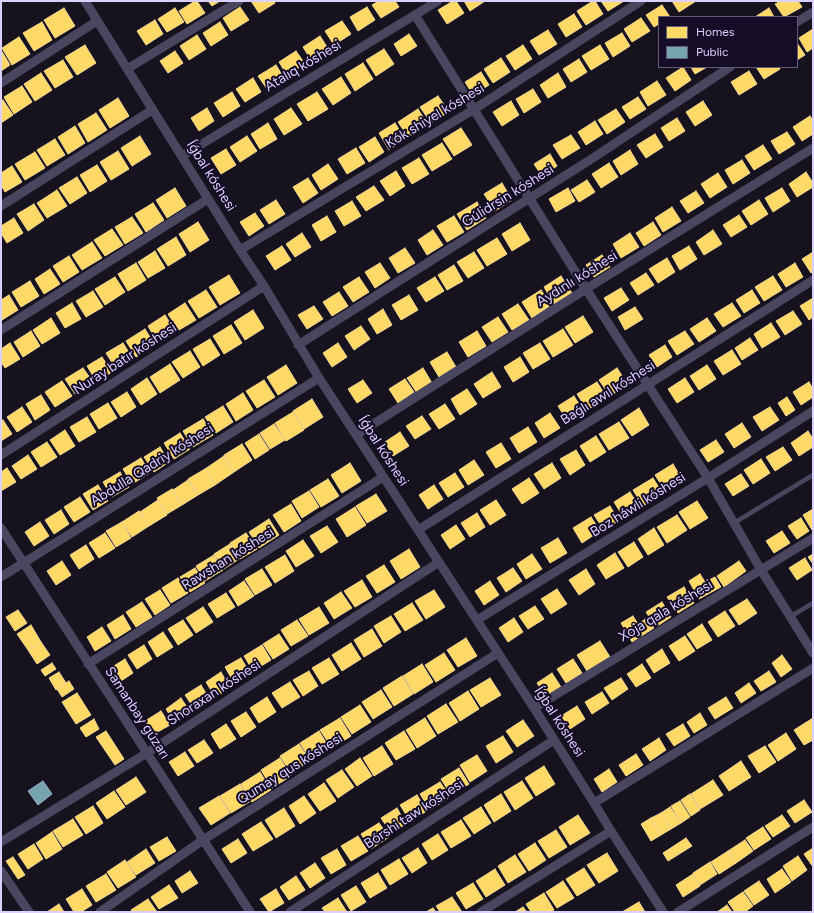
<!DOCTYPE html>
<meta charset="utf-8">
<style>
body{margin:0}
#map{position:relative;width:814px;height:913px;overflow:hidden;background:#16131f;font-family:Figtree,sans-serif}
canvas{display:block}
.frame{position:absolute;inset:0;border:2px solid #dcd0ff;pointer-events:none}
.legend{position:absolute;left:658px;top:16px;width:140px;height:52px;box-sizing:border-box;background:#140d25;border:1px solid #645b7c;margin:0;padding:5px 7px;list-style:none;font-size:12px;color:#dcd0ff}
.legend li{display:flex;align-items:center;gap:8px;height:20px}
.legend b{width:20px;border:1px solid #645b7c}
</style>
<div id="map">
<canvas width="814" height="913"></canvas>
<div class="frame"></div>
<ul class="legend">
<li><b style="height:11px;background:#ffd966"></b>Homes</li>
<li><b style="height:11px;background:#76a5af"></b>Public</li>
</ul>
</div>
<script>
const context = document.querySelector('canvas').getContext('2d');
context.lineJoin = 'round';
function paint(path, color) {
  context.fillStyle = color;
  context.fill(path, 'evenodd');
}
function toPath(rows) {
  const path = new Path2D();
  for (const r of rows) {
    path.moveTo(r[0], r[1]);
    for (let i = 2; i < r.length; i += 2) path.lineTo(r[i], r[i + 1]);
  }
  return path;
}
function trace(path, color, width, dash) {
  context.strokeStyle = color;
  context.lineWidth = width;
  context.lineCap = dash ? 'butt' : 'round';
  context.setLineDash(dash || []);
  context.stroke(path);
}
function drawText(font, color, halo, rows, align = 'center') {
  context.font = font + ' Figtree,sans-serif';
  context.lineWidth = 4;
  context.setLineDash([]);
  context.textBaseline = 'middle';
  context.strokeStyle = halo;
  context.fillStyle = color;
  for (const [text, x, y, turn = 0] of rows) {
    context.save();
    context.translate(x, y);
    context.rotate((+turn || 0) * Math.PI / 180);
    context.textAlign = isNaN(turn) ? turn : align;
    if (halo) context.strokeText(text, 0, 0);
    context.fillText(text, 0, 0);
    context.restore();
  }
}
const homes = toPath([
 [195,1,197,1,205,13,187,24,179,11,195,1],
 [208,1,220,1,212,6,208,1],
 [251,1,274,1,275,3,259,13,251,1],
 [379,1,395,1,399,7,381,18,372,5,379,1],
 [453,1,456,1,464,13,447,24,438,10,453,1],
 [464,1,485,1,470,11,464,1],
 [593,1,595,1,603,14,586,25,577,11,593,1],
 [601,1,624,1,608,11,601,1],
 [672,1,696,1,679,12,672,1],
 [781,1,798,1,802,7,784,17,775,4,781,1],
 [662,5,670,17,659,17,659,24,654,27,646,15,662,5],
 [240,7,249,20,231,31,223,18,240,7],
 [367,7,375,20,358,31,350,17,367,7],
 [64,8,75,26,55,38,44,20,64,8],
 [175,8,184,22,167,32,158,19,175,8],
 [769,8,774,17,755,17,769,8],
 [574,14,582,27,566,37,558,24,574,14],
 [641,18,650,31,632,42,624,29,641,18],
 [155,20,163,34,146,45,137,31,155,20],
 [342,21,351,34,334,45,325,31,342,21],
 [42,22,52,40,34,51,23,33,42,22],
 [220,22,228,35,211,46,203,33,220,22],
 [813,29,813,48,807,52,799,38,813,29],
 [548,30,557,44,539,55,530,41,548,30],
 [622,33,630,46,613,57,605,43,622,33],
 [409,34,417,46,401,56,394,44,409,34],
 [197,35,206,49,189,60,180,46,197,35],
 [320,36,329,50,311,60,303,47,320,36],
 [19,37,30,54,12,65,2,48,19,37],
 [797,43,805,55,797,60,797,43],
 [85,45,96,63,77,75,65,57,85,45],
 [523,45,532,59,515,70,506,56,523,45],
 [600,45,609,59,591,70,582,56,600,45],
 [384,49,394,64,376,76,366,60,384,49],
 [1,50,10,65,1,71,1,50],
 [175,51,183,63,168,73,160,61,175,51],
 [296,51,305,64,287,75,279,62,296,51],
 [501,58,510,72,493,83,484,69,501,58],
 [579,59,587,72,571,82,563,69,579,59],
 [63,60,73,77,55,88,44,71,63,60],
 [363,63,373,79,355,91,345,74,363,63],
 [276,65,284,78,267,89,258,76,276,65],
 [683,67,691,80,675,91,666,78,683,67],
 [691,67,707,67,695,74,691,67],
 [756,67,779,67,780,69,764,79,756,67],
 [749,71,757,84,739,95,731,82,749,71],
 [481,72,489,85,473,95,465,82,481,72],
 [41,73,52,90,35,101,24,84,41,73],
 [558,73,566,87,548,98,540,85,558,73],
 [341,77,351,93,333,105,322,89,341,77],
 [253,78,261,92,245,102,236,89,253,78],
 [657,81,666,95,648,106,640,92,657,81],
 [22,86,32,102,14,114,4,97,22,86],
 [533,89,541,102,524,113,516,99,533,89],
 [232,92,240,106,223,117,214,103,232,92],
 [317,92,328,109,308,121,297,104,317,92],
 [438,96,449,112,431,123,420,107,438,96],
 [638,97,646,109,630,119,622,107,638,97],
 [118,98,129,116,110,128,99,110,118,98],
 [3,100,13,115,1,123,1,101,3,100],
 [511,101,519,115,502,126,493,112,511,101],
 [703,101,712,115,695,126,686,112,703,101],
 [207,108,214,121,199,131,191,118,207,108],
 [291,108,302,124,284,135,274,119,291,108],
 [418,109,428,125,408,137,398,122,418,109],
 [616,109,625,122,607,134,598,120,616,109],
 [96,113,107,130,88,142,78,124,96,113],
 [810,116,813,121,813,134,802,141,793,127,810,116],
 [677,118,685,131,669,141,661,128,677,118],
 [595,121,603,134,586,145,578,132,595,121],
 [268,123,277,139,260,149,251,134,268,123],
 [395,123,405,139,389,150,379,133,395,123],
 [75,126,85,143,68,154,58,137,75,126],
 [461,128,472,145,454,156,443,139,461,128],
 [787,132,795,144,779,154,771,141,787,132],
 [655,134,663,147,646,158,637,145,655,134],
 [571,135,580,148,562,159,553,145,571,135],
 [140,136,151,154,132,166,121,148,140,136],
 [247,136,257,151,240,162,230,147,247,136],
 [375,137,384,152,369,162,359,147,375,137],
 [55,139,65,155,47,166,37,150,55,139],
 [442,143,452,159,432,171,422,155,442,143],
 [763,145,772,159,754,170,745,156,763,145],
 [356,148,365,163,347,174,338,159,356,148],
 [226,149,236,165,221,174,211,158,226,149],
 [630,150,638,164,621,175,613,161,630,150],
 [118,151,129,169,111,180,100,162,118,151],
 [35,152,45,168,25,180,15,164,35,152],
 [550,154,557,166,542,176,534,164,550,154],
 [419,158,429,174,412,184,402,168,419,158],
 [742,160,750,173,733,184,725,170,742,160],
 [609,163,618,177,601,188,592,174,609,163],
 [328,164,338,179,321,190,312,175,328,164],
 [97,165,107,181,90,192,80,175,97,165],
 [12,166,22,182,5,192,1,185,1,173,12,166],
 [396,171,405,186,390,196,380,181,396,171],
 [806,172,813,183,813,187,797,197,789,184,806,172],
 [718,173,727,187,710,198,701,184,718,173],
 [77,177,87,193,70,204,59,188,77,177],
 [308,178,318,193,303,203,293,187,308,178],
 [587,180,595,192,579,202,571,190,587,180],
 [502,183,512,200,495,211,484,194,502,183],
 [374,186,384,200,366,211,356,197,374,186],
 [175,188,186,206,167,218,156,200,175,188],
 [568,188,575,201,556,212,549,199,568,188],
 [782,188,790,201,773,212,765,198,782,188],
 [57,190,67,206,47,218,37,203,57,190],
 [696,191,704,203,688,213,680,201,696,191],
 [276,200,285,214,269,224,260,210,276,200],
 [759,200,768,214,751,225,742,211,759,200],
 [352,201,361,216,344,226,335,211,352,201],
 [477,202,486,218,467,230,457,214,477,202],
 [153,203,164,220,146,232,135,214,153,203],
 [34,204,44,220,28,231,17,214,34,204],
 [672,207,681,221,663,232,655,218,672,207],
 [255,213,264,226,249,236,240,222,255,213],
 [739,215,747,227,731,237,723,225,739,215],
 [327,216,336,232,321,241,312,225,327,216],
 [454,216,464,232,447,242,437,226,454,216],
 [132,217,143,233,125,244,115,227,132,217],
 [14,218,23,233,7,243,1,233,1,226,14,218],
 [198,222,209,240,190,252,179,234,198,222],
 [653,222,661,235,644,246,636,233,653,222],
 [520,223,530,240,512,251,502,234,520,223],
 [112,229,123,245,105,256,94,240,112,229],
 [433,230,443,245,427,255,418,240,433,230],
 [713,230,722,244,704,255,696,242,713,230],
 [302,233,311,247,295,257,286,244,302,233],
 [630,233,639,247,621,258,613,244,630,233],
 [176,237,186,255,168,266,157,249,176,237],
 [497,238,507,254,487,266,477,250,497,238],
 [92,242,102,258,82,270,72,255,92,242],
 [282,246,291,260,275,270,266,256,282,246],
 [689,246,697,259,680,270,672,256,689,246],
 [405,248,415,263,398,273,389,258,405,248],
 [155,251,165,268,148,278,138,262,155,251],
 [474,252,484,268,468,278,457,262,474,252],
 [813,252,813,271,811,273,802,259,813,252],
 [602,255,610,267,594,277,586,265,602,255],
 [69,256,79,272,63,282,53,266,69,256],
 [667,258,675,272,658,283,649,269,667,258],
 [136,263,146,280,128,291,118,274,136,263],
 [380,263,390,278,375,288,365,272,380,263],
 [795,263,803,277,786,287,778,274,795,263],
 [454,265,463,281,447,290,438,275,454,265],
 [50,269,60,284,44,294,35,279,50,269],
 [646,273,654,285,638,295,630,283,646,273],
 [229,275,240,293,220,305,209,287,229,275],
 [561,276,572,293,554,304,544,287,561,276],
 [773,276,782,290,764,301,755,287,773,276],
 [115,277,125,292,105,305,95,289,115,277],
 [359,277,369,292,353,302,343,287,359,277],
 [435,277,444,291,426,302,417,288,435,277],
 [30,281,39,296,21,307,12,292,30,281],
 [621,288,629,300,612,311,604,298,621,288],
 [206,290,217,307,199,318,188,301,206,290],
 [541,290,551,305,532,318,522,302,541,290],
 [752,290,760,303,744,313,736,300,752,290],
 [93,291,103,307,86,317,76,301,93,291],
 [339,292,348,306,332,316,323,302,339,292],
 [9,295,18,310,2,320,1,300,9,295],
 [409,295,418,310,401,320,392,305,409,295],
 [813,298,813,317,809,320,800,306,813,298],
 [72,303,81,319,65,328,56,313,72,303],
 [185,303,196,320,179,330,168,314,185,303],
 [732,303,741,316,723,327,714,314,732,303],
 [518,304,529,320,512,330,502,314,518,304],
 [314,306,323,319,307,329,298,315,314,306],
 [635,307,643,319,625,330,618,317,635,307],
 [383,309,392,325,377,334,368,319,383,309],
 [253,310,264,328,245,340,234,322,253,310],
 [793,311,802,324,785,335,776,321,793,311],
 [165,315,176,332,158,343,148,326,165,315],
 [583,316,593,332,575,343,565,327,583,316],
 [498,317,508,332,492,342,482,327,498,317],
 [51,318,60,333,42,344,33,330,51,318],
 [707,318,716,331,699,342,690,329,707,318],
 [771,323,780,337,762,348,754,334,771,323],
 [231,325,242,343,224,354,213,336,231,325],
 [361,326,370,339,354,350,345,336,361,326],
 [145,329,155,345,136,357,126,341,145,329],
 [563,329,573,345,553,357,543,341,563,329],
 [31,331,40,346,23,357,14,342,31,331],
 [477,331,486,346,468,357,459,342,477,331],
 [685,331,694,344,677,355,668,341,685,331],
 [750,338,758,350,742,360,735,348,750,338],
 [210,339,220,355,203,366,193,349,210,339],
 [10,343,20,359,5,368,1,362,1,349,10,343],
 [123,343,133,359,116,369,106,353,123,343],
 [338,343,347,357,332,367,323,353,338,343],
 [540,343,550,359,533,369,523,353,540,343],
 [665,345,672,357,657,367,649,355,665,345],
 [732,350,741,364,723,375,714,361,732,350],
 [190,351,200,367,183,378,172,362,190,351],
 [447,352,456,367,439,377,430,362,447,352],
 [102,357,112,372,96,381,87,366,102,357],
 [520,357,529,372,513,382,504,367,520,357],
 [170,364,180,380,160,393,150,377,170,364],
 [286,365,297,383,278,395,267,377,286,365],
 [707,365,716,379,699,390,690,376,707,365],
 [83,368,93,382,75,394,65,379,83,368],
 [423,368,432,383,417,393,407,378,423,368],
 [617,368,628,385,610,396,599,380,617,368],
 [492,372,501,387,483,398,474,384,492,372],
 [147,378,157,394,141,405,131,389,147,378],
 [685,378,694,392,677,403,668,389,685,378],
 [405,379,414,392,398,403,389,389,405,379],
 [264,380,275,397,257,408,246,391,264,380],
 [363,380,372,393,357,403,348,389,363,380],
 [62,381,72,396,55,407,45,392,62,381],
 [597,382,607,398,587,410,577,394,597,382],
 [809,382,813,389,813,397,801,405,793,392,809,382],
 [467,389,477,404,460,415,451,399,467,389],
 [127,392,136,407,121,417,111,402,127,392],
 [243,393,253,410,236,421,226,404,243,393],
 [41,395,50,410,35,420,26,404,41,395],
 [574,396,584,412,568,422,558,406,574,396],
 [787,397,795,410,786,416,778,403,787,397],
 [312,399,323,417,304,429,293,411,312,399],
 [108,403,117,418,99,429,90,414,108,403],
 [445,404,455,419,439,429,429,414,445,404],
 [223,406,233,422,216,433,205,417,223,406],
 [22,407,32,422,17,432,7,417,22,407],
 [770,407,779,420,762,431,753,417,770,407],
 [639,408,649,425,632,436,621,420,639,408],
 [293,412,304,430,286,441,275,423,293,412],
 [550,413,560,428,544,438,535,423,550,413],
 [422,416,431,429,415,439,406,426,422,416],
 [87,417,96,432,79,442,70,427,87,417],
 [203,419,213,435,193,447,183,431,203,419],
 [3,420,12,434,1,441,1,421,3,420],
 [619,422,629,438,609,450,599,434,619,422],
 [742,423,751,437,734,448,725,434,742,423],
 [274,424,285,440,270,449,260,433,274,424],
 [528,427,537,442,519,453,510,438,528,427],
 [65,430,75,446,60,455,50,440,65,430],
 [808,431,813,439,813,447,799,456,791,443,808,431],
 [400,432,409,446,393,456,385,442,400,432],
 [180,433,190,449,174,459,164,443,180,433],
 [259,434,269,450,255,459,245,443,259,434],
 [596,436,606,452,590,462,580,446,596,436],
 [716,440,724,452,708,462,700,450,716,440],
 [47,442,57,457,41,467,31,452,47,442],
 [501,443,511,459,496,468,486,452,501,443],
 [242,444,252,460,234,472,224,455,242,444],
 [160,447,169,462,154,472,144,457,160,447],
 [783,447,792,460,775,471,766,457,783,447],
 [576,450,585,465,570,475,560,459,576,450],
 [28,455,37,469,21,479,12,466,28,455],
 [224,456,234,472,215,485,205,469,224,456],
 [141,458,150,473,132,484,123,469,141,458],
 [761,459,770,473,753,484,744,470,761,459],
 [474,460,484,475,468,485,459,470,474,460],
 [350,463,361,481,342,493,331,475,350,463],
 [552,463,561,478,544,489,534,474,552,463],
 [673,464,683,481,666,492,655,475,673,464],
 [7,468,16,482,1,491,1,472,7,468],
 [205,469,215,485,198,495,188,479,205,469],
 [120,472,129,487,112,497,103,482,120,472],
 [455,473,464,487,448,497,439,483,455,473],
 [741,474,749,486,733,496,725,484,741,474],
 [529,478,539,493,522,504,512,489,529,478],
 [653,478,663,494,643,506,633,490,653,478],
 [328,479,339,496,321,507,310,490,328,479],
 [188,480,198,495,182,505,173,490,188,480],
 [98,485,108,501,93,510,83,494,98,485],
 [434,485,443,499,428,509,419,495,434,485],
 [172,489,182,505,167,514,157,498,172,489],
 [309,491,319,507,302,518,292,501,309,491],
 [630,492,640,508,624,518,614,502,630,492],
 [376,494,387,511,367,523,356,506,376,494],
 [80,497,90,512,74,522,64,507,80,497],
 [158,500,167,515,149,526,140,512,158,500],
 [496,500,506,515,490,525,480,510,496,500],
 [697,501,708,518,690,529,679,512,697,501],
 [291,504,301,521,284,532,273,515,291,504],
 [610,506,619,521,604,530,594,515,610,506],
 [355,507,366,525,347,537,336,519,355,507],
 [813,509,813,529,812,530,803,515,813,509],
 [61,510,69,524,54,534,45,520,61,510],
 [139,511,149,526,132,537,122,522,139,511],
 [477,513,485,527,470,537,461,523,477,513],
 [677,515,687,530,667,543,657,527,677,515],
 [591,517,600,531,582,543,573,528,591,517],
 [801,518,809,531,797,539,788,526,801,518],
 [269,519,279,535,259,548,249,532,269,519],
 [40,522,49,536,34,546,25,532,40,522],
 [122,522,131,538,116,547,106,531,122,522],
 [456,525,465,539,450,549,441,535,456,525],
 [327,526,338,542,321,553,310,536,327,526],
 [654,528,664,545,648,555,638,539,654,528],
 [782,531,790,543,774,553,766,541,782,531],
 [105,533,115,548,99,558,89,543,105,533],
 [246,533,257,549,240,559,230,543,246,533],
 [558,538,567,553,550,563,541,548,558,538],
 [303,540,314,556,296,567,286,551,303,540],
 [634,542,643,557,628,567,618,552,634,542],
 [230,544,239,559,224,569,214,554,230,544],
 [86,545,94,559,79,569,70,555,86,545],
 [409,549,420,567,401,579,390,561,409,549],
 [615,553,624,568,606,579,597,565,615,553],
 [532,554,542,569,526,579,517,564,532,554],
 [813,554,813,564,808,557,813,554],
 [214,555,223,570,205,581,196,566,214,555],
 [285,555,294,571,275,583,265,567,285,555],
 [805,558,812,570,797,580,789,568,805,558],
 [62,561,71,575,56,585,47,571,62,561],
 [739,561,746,571,724,587,717,576,739,561],
 [384,565,395,582,377,593,366,576,384,565],
 [195,568,205,583,190,592,180,577,195,568],
 [513,568,522,581,506,592,497,578,513,568],
 [262,569,272,585,255,595,245,579,262,569],
 [586,569,595,584,579,595,569,580,586,569],
 [700,574,705,582,715,577,721,587,699,599,689,581,700,574],
 [178,578,188,593,171,603,162,588,178,578],
 [362,580,372,597,355,607,344,591,362,580],
 [244,581,254,596,238,606,229,591,244,581],
 [490,581,499,595,484,605,475,591,490,581],
 [684,587,694,603,678,613,667,597,684,587],
 [557,589,567,604,551,614,541,599,557,589],
 [160,590,170,605,155,615,145,599,160,590],
 [434,590,445,607,426,619,415,601,434,590],
 [341,592,352,608,334,619,324,603,341,592],
 [226,593,235,607,217,618,208,604,226,593],
 [747,599,757,613,739,625,729,610,747,599],
 [142,602,152,617,136,627,126,612,142,602],
 [662,602,671,617,656,627,646,612,662,602],
 [412,603,423,620,405,631,394,614,412,603],
 [535,606,544,619,528,629,519,616,535,606],
 [203,607,213,622,196,633,186,618,203,607],
 [319,607,329,623,309,635,299,619,319,607],
 [18,610,27,623,15,631,6,617,18,610],
 [725,611,735,626,718,637,708,622,725,611],
 [123,615,131,629,115,639,107,625,123,615],
 [391,616,401,632,384,643,374,626,391,616],
 [633,616,638,624,647,618,654,628,632,642,621,623,633,616],
 [514,618,523,632,508,642,499,628,514,618],
 [183,620,193,635,178,645,168,629,183,620],
 [297,620,308,636,291,646,281,630,297,620],
 [702,624,712,640,697,649,687,634,702,624],
 [31,625,41,642,28,650,17,634,31,625],
 [102,627,111,641,95,651,87,637,102,627],
 [372,629,382,646,364,657,354,640,372,629],
 [163,632,173,647,157,657,148,642,163,632],
 [279,634,289,649,273,659,263,644,279,634],
 [685,636,695,651,679,661,669,646,685,636],
 [466,638,477,656,458,667,447,650,466,638],
 [600,641,610,657,587,671,577,655,600,641],
 [41,642,50,655,37,664,28,650,41,642],
 [351,643,361,659,342,671,332,655,351,643],
 [144,645,152,659,137,669,128,655,144,645],
 [262,645,271,660,253,671,244,656,262,645],
 [662,649,670,663,654,673,646,660,662,649],
 [444,653,455,670,436,682,425,665,444,653],
 [782,655,792,669,781,677,772,663,782,655],
 [241,658,250,673,234,683,225,667,241,658],
 [329,658,339,674,322,684,312,668,329,658],
 [125,659,133,673,118,683,109,669,125,659],
 [573,659,582,673,566,683,557,669,573,659],
 [52,663,56,669,45,676,41,670,52,663],
 [422,664,433,682,414,694,403,676,422,664],
 [642,664,651,678,636,687,627,674,642,664],
 [309,671,318,686,303,696,293,680,309,671],
 [769,671,776,682,761,691,754,681,769,671],
 [59,672,66,683,56,690,49,678,59,672],
 [221,672,230,688,215,697,206,682,221,672],
 [552,673,561,687,546,697,537,683,552,673],
 [402,676,413,694,394,706,383,688,402,676],
 [490,678,501,695,481,707,470,690,490,678],
 [621,678,628,689,612,700,604,688,621,678],
 [69,681,74,689,62,697,57,689,69,681],
 [290,682,300,697,282,708,272,693,290,682],
 [749,683,756,693,741,703,735,693,749,683],
 [201,685,210,700,195,710,185,695,201,685],
 [381,690,392,707,373,719,362,702,381,690],
 [468,691,479,709,460,721,449,703,468,691],
 [602,692,609,703,592,714,585,702,602,692],
 [77,693,91,715,76,724,62,702,77,693],
 [267,697,276,712,259,723,250,708,267,697],
 [726,697,733,708,715,719,708,708,726,697],
 [181,698,190,712,174,722,166,709,181,698],
 [446,704,458,722,438,734,427,716,446,704],
 [360,705,371,722,352,734,341,717,360,705],
 [577,706,585,719,570,729,561,716,577,706],
 [161,711,170,725,154,734,145,721,161,711],
 [246,712,256,727,241,737,231,721,246,712],
 [700,713,707,725,694,733,687,722,700,713],
 [340,718,351,736,332,748,320,730,340,718],
 [425,718,436,736,417,748,406,730,425,718],
 [813,718,813,740,804,745,794,730,813,718],
 [94,719,99,729,86,737,80,728,94,719],
 [523,720,534,736,517,747,506,731,523,720],
 [226,724,236,739,220,749,211,734,226,724],
 [683,724,690,736,674,746,666,734,683,724],
 [106,731,124,759,115,765,96,737,106,731],
 [319,731,330,749,311,761,300,743,319,731],
 [404,731,415,749,396,760,385,743,404,731],
 [786,733,796,749,778,761,768,745,786,733],
 [503,736,513,752,496,763,486,746,503,736],
 [659,738,666,750,650,761,642,749,659,738],
 [204,740,213,753,197,763,188,750,204,740],
 [299,744,310,761,291,773,280,756,299,744],
 [382,746,393,764,374,776,363,758,382,746],
 [765,746,776,762,759,773,748,756,765,746],
 [185,752,194,766,178,776,169,762,185,752],
 [636,754,643,765,626,776,619,765,636,754],
 [477,755,487,771,470,782,460,765,477,755],
 [280,758,291,776,272,788,261,770,280,758],
 [360,758,372,776,357,786,345,769,360,758],
 [741,761,751,777,729,791,719,776,741,761],
 [544,766,555,784,536,796,525,778,544,766],
 [459,768,469,784,451,795,441,779,459,768],
 [609,769,617,782,602,792,594,779,609,769],
 [342,770,354,787,338,798,326,780,342,770],
 [260,772,271,790,252,802,241,784,260,772],
 [136,777,146,792,126,805,116,790,136,777],
 [713,780,723,795,700,809,691,794,713,780],
 [522,781,533,798,515,810,504,792,522,781],
 [440,782,450,797,430,810,420,794,440,782],
 [324,783,336,801,320,811,308,794,324,783],
 [240,784,251,801,231,813,220,796,240,784],
 [114,791,125,807,107,819,96,803,114,791],
 [501,794,511,811,494,822,484,805,501,794],
 [690,794,700,810,691,816,681,800,690,794],
 [417,795,427,811,410,821,400,805,417,795],
 [219,796,230,813,211,825,199,808,219,796],
 [304,796,316,813,300,824,289,806,304,796],
 [804,800,812,812,795,823,787,811,804,800],
 [680,801,690,817,681,823,671,806,680,801],
 [93,806,103,823,86,834,75,817,93,806],
 [481,807,491,823,474,834,463,818,481,807],
 [670,807,681,823,671,829,661,813,670,807],
 [284,808,295,826,276,838,265,820,284,808],
 [397,808,406,824,391,833,381,818,397,808],
 [661,813,671,829,661,835,651,818,661,813],
 [578,815,590,833,570,845,559,827,578,815],
 [782,815,790,826,773,837,765,826,782,815],
 [651,818,661,835,651,841,641,824,651,818],
 [73,819,83,835,63,847,53,831,73,819],
 [461,820,471,836,451,848,441,832,461,820],
 [261,822,273,839,253,851,242,834,261,822],
 [379,823,389,837,371,849,361,834,379,823],
 [763,827,771,839,754,850,746,838,763,827],
 [556,830,567,847,549,858,538,841,556,830],
 [52,832,62,849,46,859,36,843,52,832],
 [438,834,448,850,432,860,422,844,438,834],
 [358,836,368,851,351,861,341,846,358,836],
 [167,837,176,851,159,861,150,847,167,837],
 [686,838,692,846,668,861,663,853,686,838],
 [238,839,247,853,231,863,222,849,238,839],
 [745,840,753,851,736,863,728,851,745,840],
 [535,843,546,860,529,871,518,854,535,843],
 [34,844,43,859,28,869,18,854,34,844],
 [418,848,427,863,412,873,402,858,418,848],
 [813,848,813,867,804,854,813,848],
 [146,849,155,863,136,875,127,862,146,849],
 [337,849,346,865,331,874,321,858,337,849],
 [728,851,736,863,719,874,711,862,728,851],
 [607,853,618,871,599,883,587,865,607,853],
 [515,855,526,872,508,883,498,866,515,855],
 [798,856,807,870,792,881,783,866,798,856],
 [13,857,25,875,18,879,6,861,13,857],
 [399,859,408,874,390,885,381,870,399,859],
 [125,860,136,877,118,888,107,872,125,860],
 [710,862,717,874,700,885,693,873,710,862],
 [315,863,325,878,310,888,300,873,315,863],
 [584,868,595,885,577,896,566,879,584,868],
 [495,869,505,885,486,897,476,881,495,869],
 [782,869,791,882,775,893,767,879,782,869],
 [190,871,198,883,182,893,175,881,190,871],
 [378,873,387,888,370,898,361,883,378,873],
 [106,874,116,890,96,902,86,886,106,874],
 [693,874,700,886,683,897,676,885,693,874],
 [296,876,305,890,289,900,280,887,296,876],
 [563,881,574,898,557,908,546,892,563,881],
 [759,881,769,895,754,905,744,891,759,881],
 [473,883,483,899,466,909,456,893,473,883],
 [169,885,178,898,159,909,151,897,169,885],
 [356,886,366,902,351,911,341,895,356,886],
 [82,889,92,905,81,912,74,912,66,899,82,889],
 [276,889,284,903,269,912,260,899,276,889],
 [743,892,753,906,745,912,735,912,728,902,743,892],
 [544,893,554,910,551,912,531,912,526,904,544,893],
 [452,897,462,912,440,912,436,906,452,897],
 [338,898,347,912,325,912,322,908,338,898],
 [148,899,157,912,132,912,131,910,148,899],
 [639,902,645,912,622,912,639,902],
 [59,904,64,912,47,912,59,904],
 [727,905,732,912,717,912,727,905],
 [523,907,527,912,515,912,523,907],
 [433,908,436,912,426,912,433,908]
]);
paint(homes, '#ffd966');
trace(homes, '#f4d694', 1);
const public = toPath([
 [43,781,52,794,38,805,28,791,43,781]
]);
paint(public, '#76a5af');
trace(public, '#95b2c7', 1);
trace(toPath([
 [734,523,813,475],
 [790,617,813,603]
]), '#4b4660', 4.5);
trace(toPath([
 [85,1,240,250,264,286,319,378,534,708,594,803,611,831,663,912],
 [415,15,586,289,708,478,761,570,813,653],
 [797,22,813,12],
 [127,69,239,1],
 [1,83,97,21],
 [182,156,438,1],
 [1,206,152,110],
 [240,250,473,110,641,1],
 [1,330,208,199],
 [298,345,593,158,730,67],
 [356,435,586,289,813,148],
 [1,455,264,286],
 [1,528,250,912],
 [418,530,813,280],
 [1,577,319,378],
 [477,620,708,478,813,411],
 [88,664,383,477],
 [534,708,813,538],
 [594,803,813,668],
 [1,842,147,753,439,562],
 [1,871,29,912],
 [100,912,203,840,498,653],
 [290,912,554,740],
 [481,912,611,831],
 [678,912,813,827]
]), '#4b4660', 9);
drawText('14px', '#dcd0ff', '#140d25', [
 ["Atalıq kóshesi",303,66,-31],
 ["Kók shiyel kóshesi",435,116,-31],
 ["Íǵbal kóshesi",211,176,58],
 ["Gúlidrsin kóshesi",508,196,-32],
 ["Aydınlı kóshesi",577,279,-32],
 ["Nuray batır kóshesi",125,359,-33],
 ["Baǵlı awıl kóshesi",608,393,-32],
 ["Íǵbal kóshesi",383,451,57],
 ["Abdulla Qadriy kóshesi",152,465,-32],
 ["Boz háwli kóshesi",638,505,-32],
 ["Rawshan kóshesi",228,559,-32],
 ["Xoja qala kóshesi",666,611,-31],
 ["Shoraxan kóshesi",214,693,-33],
 ["Samanbay gúzarı",137,713,57],
 ["Íǵbal kóshesi",559,722,57],
 ["Qumay qus kóshesi",290,769,-32],
 ["Bórshi taw kóshesi",414,814,-33]
]);
</script>
